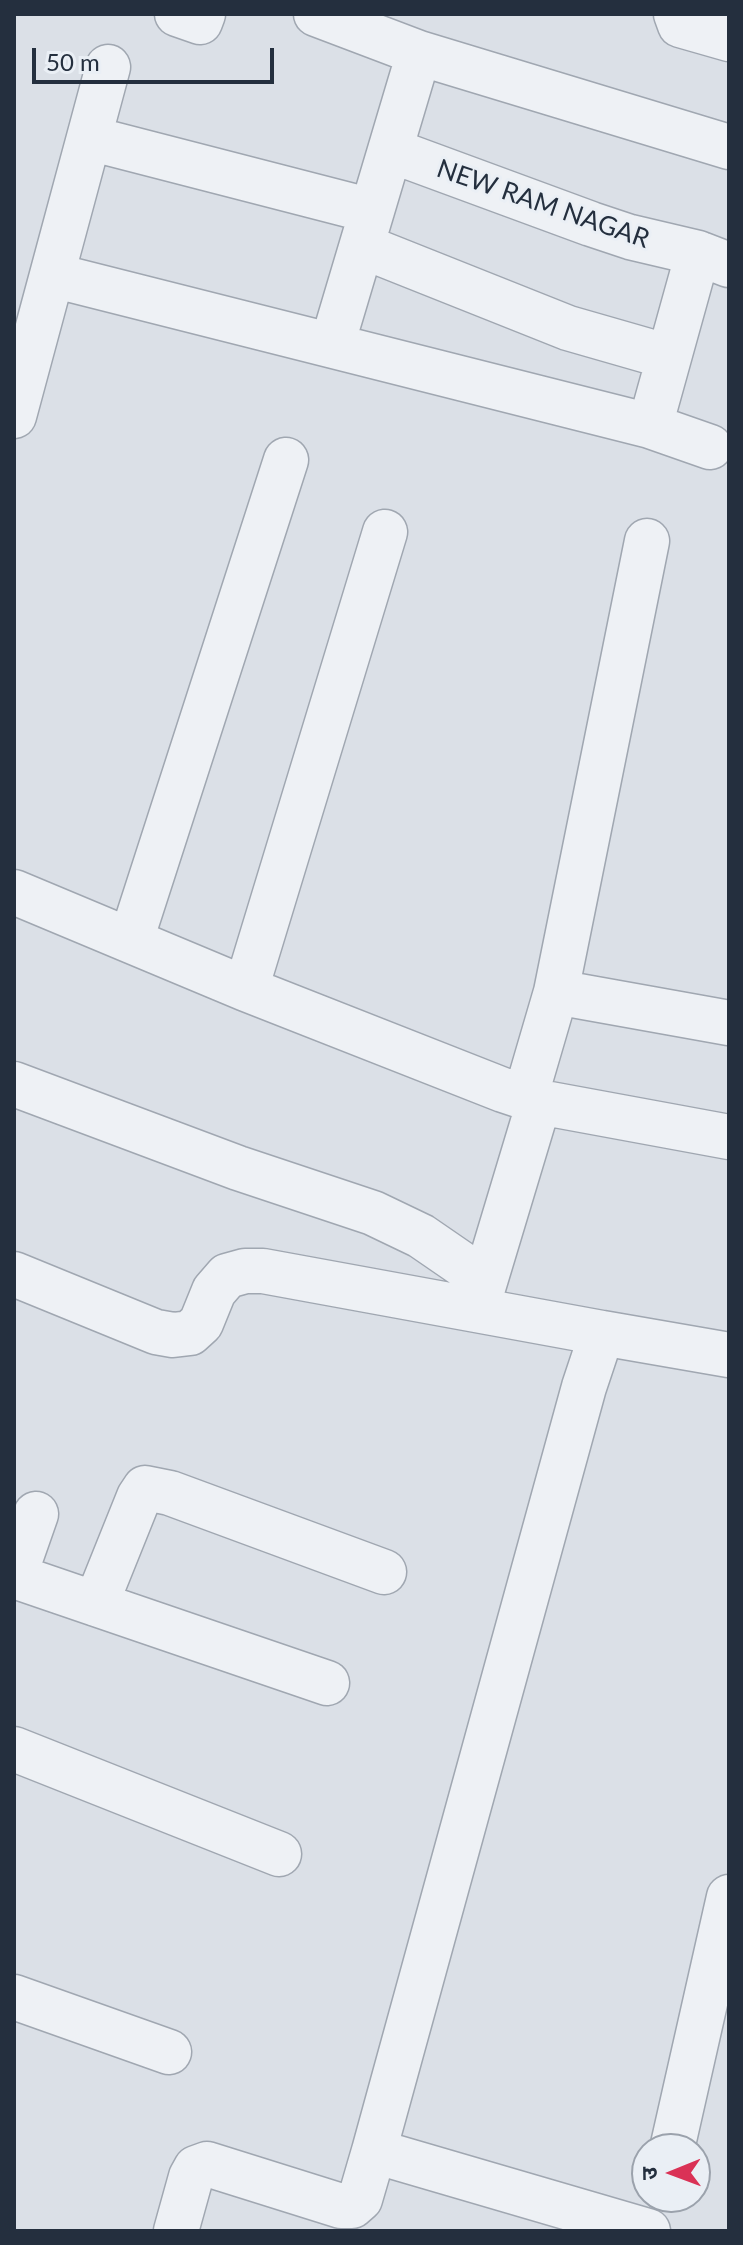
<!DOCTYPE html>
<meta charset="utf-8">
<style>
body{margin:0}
#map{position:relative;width:743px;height:2245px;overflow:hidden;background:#dbe0e7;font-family:Lato,"Noto Sans Devanagari",sans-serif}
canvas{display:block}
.frame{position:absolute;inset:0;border:16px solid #242f3e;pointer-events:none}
.north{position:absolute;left:631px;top:2133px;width:80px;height:80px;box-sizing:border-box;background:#eaeff5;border:2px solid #9ba2ac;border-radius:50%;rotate:269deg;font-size:22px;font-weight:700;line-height:32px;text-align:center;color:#242f3e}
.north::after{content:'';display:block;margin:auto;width:28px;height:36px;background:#da3256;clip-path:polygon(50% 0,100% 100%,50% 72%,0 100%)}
.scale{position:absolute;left:32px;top:48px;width:242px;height:36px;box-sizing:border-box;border:4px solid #242f3e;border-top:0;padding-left:10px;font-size:24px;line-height:28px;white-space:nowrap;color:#242f3e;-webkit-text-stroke:6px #eaeff5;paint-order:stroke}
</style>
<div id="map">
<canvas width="743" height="2245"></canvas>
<div class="frame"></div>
<div class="north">उ</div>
<div class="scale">50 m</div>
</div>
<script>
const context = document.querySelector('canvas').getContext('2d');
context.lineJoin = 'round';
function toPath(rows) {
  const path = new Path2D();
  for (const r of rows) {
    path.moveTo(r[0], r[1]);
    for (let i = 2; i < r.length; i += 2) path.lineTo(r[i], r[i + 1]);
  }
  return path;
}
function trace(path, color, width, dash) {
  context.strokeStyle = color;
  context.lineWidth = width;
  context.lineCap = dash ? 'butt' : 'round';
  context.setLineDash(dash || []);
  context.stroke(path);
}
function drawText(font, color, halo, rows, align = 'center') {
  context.font = font + ' Lato,sans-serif';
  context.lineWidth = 6;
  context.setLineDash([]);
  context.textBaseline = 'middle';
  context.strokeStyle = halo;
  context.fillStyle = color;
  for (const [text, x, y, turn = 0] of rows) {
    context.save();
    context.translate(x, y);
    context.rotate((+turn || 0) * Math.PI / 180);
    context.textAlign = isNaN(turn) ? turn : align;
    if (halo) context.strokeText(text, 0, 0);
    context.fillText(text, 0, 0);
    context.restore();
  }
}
const minor = toPath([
 [177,14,200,22,203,14],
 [316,14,419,53,729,147],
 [676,14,680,25,729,39],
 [89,138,372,211],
 [390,150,591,224,630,237,698,253,729,265],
 [362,246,568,328,669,357],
 [698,253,650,426,710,447],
 [52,275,650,426],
 [332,345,419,53],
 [14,416,108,67],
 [14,892,246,989,503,1090,539,1102,729,1137],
 [131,940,286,460],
 [246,989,385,532],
 [556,992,729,1023],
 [14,1084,238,1168,373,1213,421,1236,485,1280],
 [525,1098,556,992,647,541],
 [14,1274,156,1332,173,1335,190,1333,201,1323,214,1291,227,1276,245,1271,263,1271,602,1333],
 [477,1308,539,1102],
 [14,1576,327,1683],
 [14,1577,36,1514],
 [96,1604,139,1497,145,1488,170,1493,384,1572],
 [14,1749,279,1854],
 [14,1997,169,2052],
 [672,2149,729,1897],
 [176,2231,191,2177,196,2168,207,2164,341,2206,352,2206,360,2199,374,2151],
 [648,2231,374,2151,584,1387,602,1333,729,1355]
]);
trace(minor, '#a0a7b1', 47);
trace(minor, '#eef1f5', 44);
drawText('26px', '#242f3e', '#eaeff5', [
 ["NEW RAM NAGAR",543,204,19]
]);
</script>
